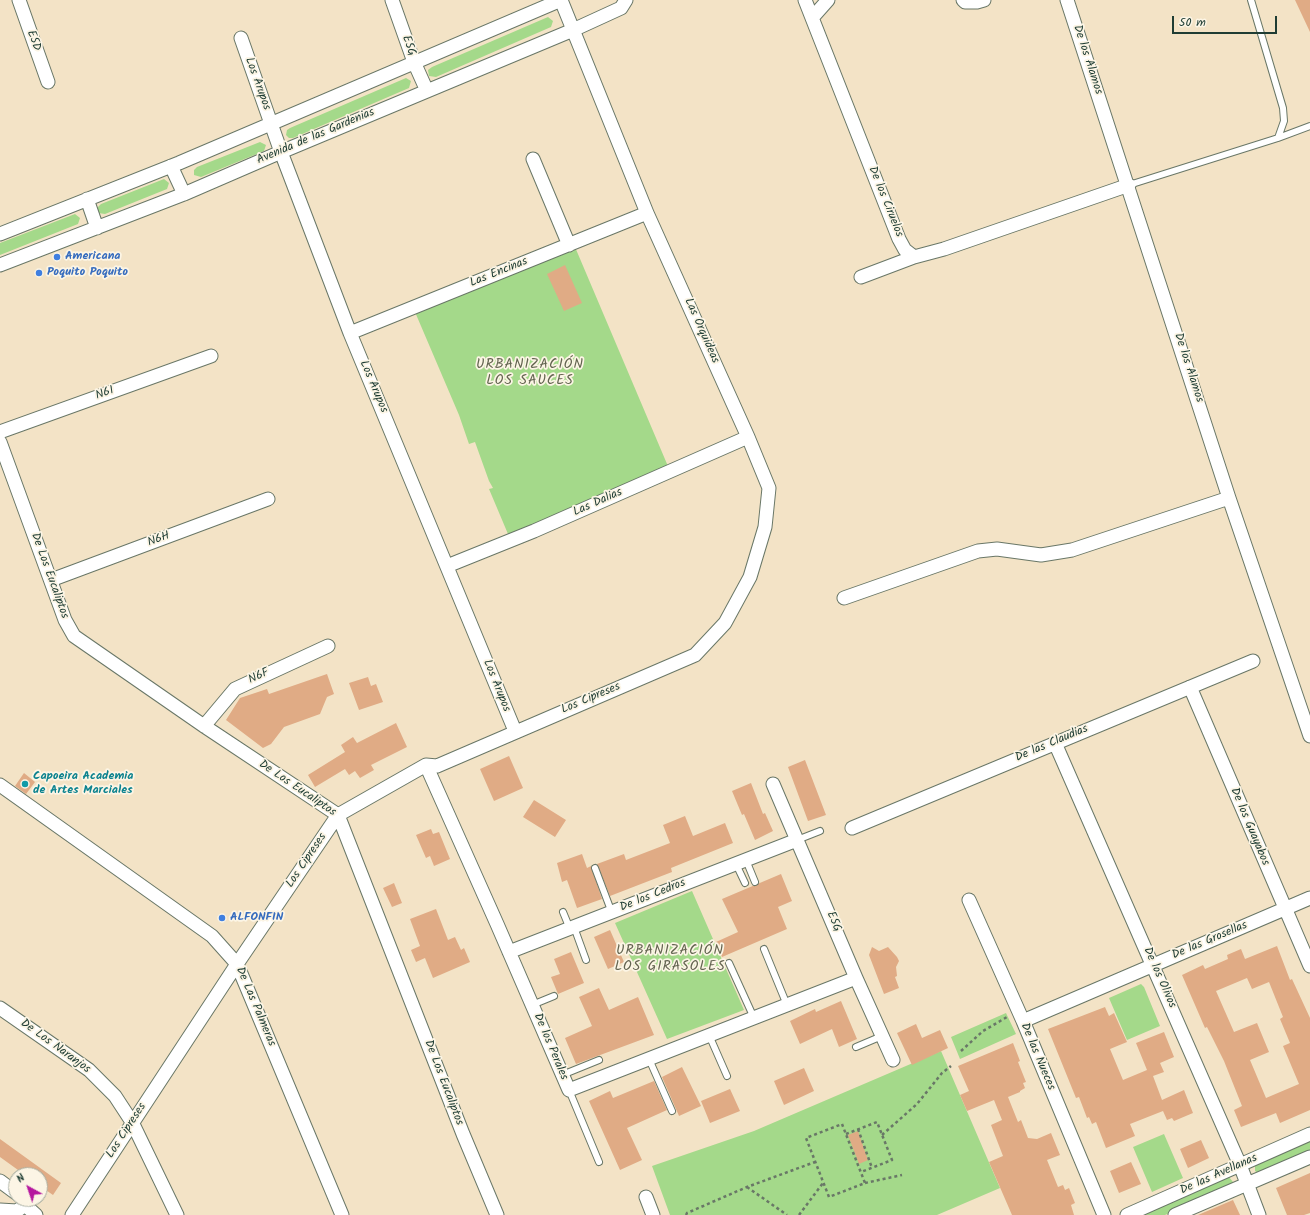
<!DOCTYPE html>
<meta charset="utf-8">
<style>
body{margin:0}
#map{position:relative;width:1310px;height:1215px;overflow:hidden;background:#f3e3c6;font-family:Kalam,sans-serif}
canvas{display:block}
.north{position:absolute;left:8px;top:1167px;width:40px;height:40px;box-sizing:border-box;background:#fcf5e5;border:1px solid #a4ab9e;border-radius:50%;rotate:320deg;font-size:11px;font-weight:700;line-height:16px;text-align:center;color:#1f3d34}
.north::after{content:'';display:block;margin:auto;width:14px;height:18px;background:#b5179e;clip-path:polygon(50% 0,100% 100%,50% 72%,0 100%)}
.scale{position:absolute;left:1172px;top:16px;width:105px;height:18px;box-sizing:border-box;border:2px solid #1f3d34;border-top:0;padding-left:5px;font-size:12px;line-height:14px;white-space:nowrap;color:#1f3d34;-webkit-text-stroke:3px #fcf5e5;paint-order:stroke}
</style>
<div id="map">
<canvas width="1310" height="1215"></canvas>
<div class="north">N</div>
<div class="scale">50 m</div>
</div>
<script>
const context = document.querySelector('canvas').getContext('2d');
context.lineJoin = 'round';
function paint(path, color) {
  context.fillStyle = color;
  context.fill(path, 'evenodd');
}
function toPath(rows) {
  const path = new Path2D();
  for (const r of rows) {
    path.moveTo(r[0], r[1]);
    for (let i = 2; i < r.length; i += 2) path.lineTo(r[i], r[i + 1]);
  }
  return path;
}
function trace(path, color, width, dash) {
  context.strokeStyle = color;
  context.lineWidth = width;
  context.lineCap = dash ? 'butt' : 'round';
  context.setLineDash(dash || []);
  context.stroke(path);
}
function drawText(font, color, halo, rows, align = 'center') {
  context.font = font + ' Kalam,sans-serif';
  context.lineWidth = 3.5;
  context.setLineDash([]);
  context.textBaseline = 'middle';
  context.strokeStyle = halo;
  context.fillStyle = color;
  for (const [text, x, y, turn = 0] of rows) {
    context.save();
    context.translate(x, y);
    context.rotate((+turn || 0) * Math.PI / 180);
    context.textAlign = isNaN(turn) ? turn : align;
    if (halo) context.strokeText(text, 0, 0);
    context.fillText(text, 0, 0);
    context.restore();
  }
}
paint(toPath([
 [548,17,553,21,551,27,436,77,429,76,428,70,432,67],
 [406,78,411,81,409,88,293,138,289,138,286,135,287,130,290,128],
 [260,142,266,145,264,151,201,177,194,175,194,170,197,167],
 [164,179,169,183,167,189,105,214,98,213,97,208,101,204],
 [75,214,80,218,78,224,0,255,0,243],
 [575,247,670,471,508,534,489,489,493,488,489,481,475,442,469,444,459,415,415,312],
 [692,891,744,1010,667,1039,615,923],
 [1141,984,1144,987,1160,1026,1127,1040,1109,998],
 [1006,1013,1016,1034,960,1059,951,1037],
 [941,1051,1000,1188,937,1215,670,1215,652,1166,754,1131],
 [1164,1134,1183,1178,1152,1192,1133,1147],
 [1310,1140,1310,1152,1258,1173,1255,1171,1255,1165],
 [1229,1177,1233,1182,1230,1186,1165,1215,1138,1215]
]), '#a4d98a');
paint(toPath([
 [1295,0,1310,0,1310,32],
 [565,265,582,303,564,311,547,274],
 [327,674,334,694,327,697,320,714,284,727,271,744,263,748,226,720,240,698,267,689,269,694],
 [368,677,371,686,376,684,383,702,359,710,349,683],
 [396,723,407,747,371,765,374,770,360,778,355,771,349,775,345,769,315,787,308,775,345,752,341,745,353,737,357,743],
 [509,756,523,788,494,801,480,769],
 [805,760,826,815,808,821,788,767],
 [24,773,35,782,26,794,15,786],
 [751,783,763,814,765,813,773,831,755,840,744,814,742,815,732,791],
 [534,800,566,820,555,837,523,817],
 [685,816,693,836,725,823,733,843,671,868,672,872,610,896,597,864,624,854,626,860,670,843,663,825],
 [431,829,433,834,439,832,450,859,434,866,430,856,426,858,416,835],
 [582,854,587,868,591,866,602,899,577,908,567,880,562,882,557,863],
 [781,874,792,901,778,907,787,929,722,957,716,942,738,932,722,899],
 [394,883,402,903,392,907,383,888],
 [436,909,448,940,455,937,461,950,464,948,470,962,433,978,425,958,416,962,411,950,420,946,410,919],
 [610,930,624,962,608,969,594,937],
 [1277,946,1290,980,1292,979,1310,1018,1310,1110,1280,1123,1276,1113,1241,1127,1234,1110,1242,1106,1224,1061,1207,1027,1205,1028,1182,975,1203,965,1205,969,1228,959,1227,955,1241,949,1245,959],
 [1247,978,1252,989,1269,982,1283,1017,1280,1019,1290,1043,1283,1046,1299,1084,1266,1098,1250,1060,1269,1052,1257,1023,1234,1032,1216,991],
 [872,947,879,951,888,947,897,957,899,961,896,967,897,976,895,977,899,988,884,994,869,955],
 [571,952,584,983,558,994,551,977,560,974,554,959],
 [599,988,609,1010,638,997,654,1035,576,1064,565,1038,592,1026,579,997],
 [841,1001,857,1039,839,1047,832,1029,800,1044,790,1021,815,1009,816,1012],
 [1105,1007,1109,1016,1114,1013,1127,1042,1110,1049,1123,1080,1147,1070,1136,1043,1164,1032,1174,1057,1160,1063,1164,1072,1153,1076,1162,1100,1184,1090,1193,1113,1174,1121,1172,1118,1167,1120,1163,1111,1130,1124,1135,1136,1106,1148,1096,1122,1092,1124,1089,1117,1087,1118,1079,1097,1076,1098,1048,1029],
 [916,1024,922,1038,940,1030,948,1048,912,1065,897,1033],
 [1013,1043,1020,1061,1018,1062,1026,1082,1023,1083,1025,1088,1020,1091,1020,1092,1008,1097,1018,1122,1021,1120,1028,1138,1037,1139,1051,1133,1060,1155,1047,1160,1058,1187,1063,1185,1065,1190,1069,1188,1075,1203,1071,1205,1074,1215,1012,1215,989,1162,1003,1156,991,1125,1002,1120,994,1100,967,1111,960,1095,969,1091,958,1066],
 [682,1067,701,1106,679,1116,662,1077],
 [804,1068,814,1091,784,1105,774,1081],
 [654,1081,667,1110,627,1128,642,1160,620,1170,589,1101,610,1091,613,1098],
 [730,1089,740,1111,710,1123,701,1101],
 [858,1131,868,1160,859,1164,848,1135],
 [0,1139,61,1183,53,1195,40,1186,40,1175,25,1175,0,1157],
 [1201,1140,1209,1158,1188,1168,1180,1149],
 [1131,1162,1141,1184,1119,1193,1110,1171],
 [1310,1173,1310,1213,1304,1215,1287,1215,1276,1188],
 [1233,1200,1240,1215,1198,1215]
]), '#e0ab85');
const service = toPath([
 [1278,138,1310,126],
 [1129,185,1278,138,1284,121,1283,108,1251,0],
 [797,840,820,831],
 [746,860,755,882],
 [736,864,745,883],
 [595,868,612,913],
 [563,912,570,929],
 [574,927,586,960],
 [764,949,787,1005],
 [729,963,754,1018],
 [532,1005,554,996],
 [709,1035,727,1076],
 [856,1047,882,1036],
 [649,1059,672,1111],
 [562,1075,599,1060],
 [569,1090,599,1162]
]);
const minor = toPath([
 [19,0,48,82],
 [392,0,414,62,427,91],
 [805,0,899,239,905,250,914,257,944,249,1129,185],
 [963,0,965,2,977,2,984,0],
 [1067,0,1229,498,1310,736],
 [812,18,828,0],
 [241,38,281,152,350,333,515,731],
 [533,159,569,245],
 [171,166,184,194],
 [87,199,97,228],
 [0,234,179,163,561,0],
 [0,265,184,194,281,152,573,30,621,8,626,0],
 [861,277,914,257],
 [350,333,647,213],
 [0,432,211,356],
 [0,442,65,620,74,636,204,726,338,815,463,1134,497,1215],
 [447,566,534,531,748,437],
 [51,580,268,499],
 [844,598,978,551,997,549,1041,555,1072,550,1229,498],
 [1190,687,1310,966],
 [204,726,235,689,328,646],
 [1055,743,1240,1165,1259,1215],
 [426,765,497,924,569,1090,856,978],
 [773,784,856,978,893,1060],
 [0,785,212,936,237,964,342,1215],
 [852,828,1253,661],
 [969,900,1023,1021,1104,1215],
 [509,952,797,840],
 [0,1008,89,1070,115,1096,132,1122,177,1215],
 [1023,1021,1310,898],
 [0,1181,16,1193],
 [646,1197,653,1215],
 [23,1199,25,1205,36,1215],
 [0,1210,17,1211,25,1205],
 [72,1215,237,964,338,815,426,765,437,766,695,655,725,623,750,577,765,527,769,488,748,437,647,213,561,0],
 [1127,1215,1310,1134],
 [1175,1215,1310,1157]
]);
trace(service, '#697767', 8);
trace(minor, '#697767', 15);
trace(toPath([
 [961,1051,983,1031,1007,1017],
 [842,1124,865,1183,829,1197,806,1138,842,1124],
 [858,1129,872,1168],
 [846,1134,877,1122,892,1160,861,1172],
 [882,1135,917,1104,942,1073,951,1066],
 [865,1183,902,1175],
 [747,1187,787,1215],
 [686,1215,687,1213,747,1187,815,1162],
 [799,1215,823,1183]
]), '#697767', 2.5, [3, 3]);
trace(service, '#fff', 6);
trace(minor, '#fff', 13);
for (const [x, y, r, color] of [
 [57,257,4,"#3f7fe0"],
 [39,273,4,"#3f7fe0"],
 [25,784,4,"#0f9aa8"],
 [222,918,4,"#3f7fe0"]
]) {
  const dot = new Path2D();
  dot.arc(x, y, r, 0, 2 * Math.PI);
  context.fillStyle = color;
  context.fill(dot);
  trace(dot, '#fcf5e5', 1.5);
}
drawText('12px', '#1f3d34', '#fcf5e5', [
 ["E5D",33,41,70],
 ["E5G",408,46,71],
 ["De los Alamos",1087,60,72],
 ["Los Arupos",257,84,70],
 ["Avenida de las Gardenias",316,137,-23],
 ["De los Ciruelos",885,202,68],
 ["Las Encinas",499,273,-22],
 ["Las Orquideas",701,331,66],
 ["De los Alamos",1188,368,72],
 ["Los Arupos",373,387,67],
 ["N6I",105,394,-20],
 ["Las Dalias",598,503,-24],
 ["N6H",159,540,-20],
 ["De Los Eucaliptos",49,576,70],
 ["N6F",259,677,-25],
 ["Los Arupos",496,686,68],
 ["Los Cipreses",591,699,-23],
 ["De las Claudias",1052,744,-23],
 ["De Los Eucaliptos",297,789,34],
 ["De los Guayabos",1249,827,67],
 ["Los Cipreses",307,861,-56],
 ["De los Cedros",653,896,-22],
 ["E5G",833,922,68],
 ["De las Grosellas",1210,941,-23],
 ["De los Olivos",1159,978,66],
 ["De Las Palmeras",255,1007,67],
 ["De Los Naranjos",55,1047,36],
 ["De los Perales",550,1047,67],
 ["De las Nueces",1037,1057,67],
 ["De Los Eucaliptos",443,1083,69],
 ["Los Cipreses",127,1131,-57],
 ["De las Avellanas",1219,1175,-24]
]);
drawText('bold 12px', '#366cbe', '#fcf5e5', [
 ["Americana",65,257],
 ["Poquito Poquito",47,273],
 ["ALFONFIN",230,918]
], 'left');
drawText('bold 12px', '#0d838f', '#fcf5e5', [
 ["Capoeira Academia",33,777],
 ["de Artes Marciales",33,791]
], 'left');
context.letterSpacing = '1px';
drawText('14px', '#636450', '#fcf5e5', [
 ["URBANIZACIÓN",530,366],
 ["LOS SAUCES",530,382],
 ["URBANIZACIÓN",670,952],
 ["LOS GIRASOLES",670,968]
]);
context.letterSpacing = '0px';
</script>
